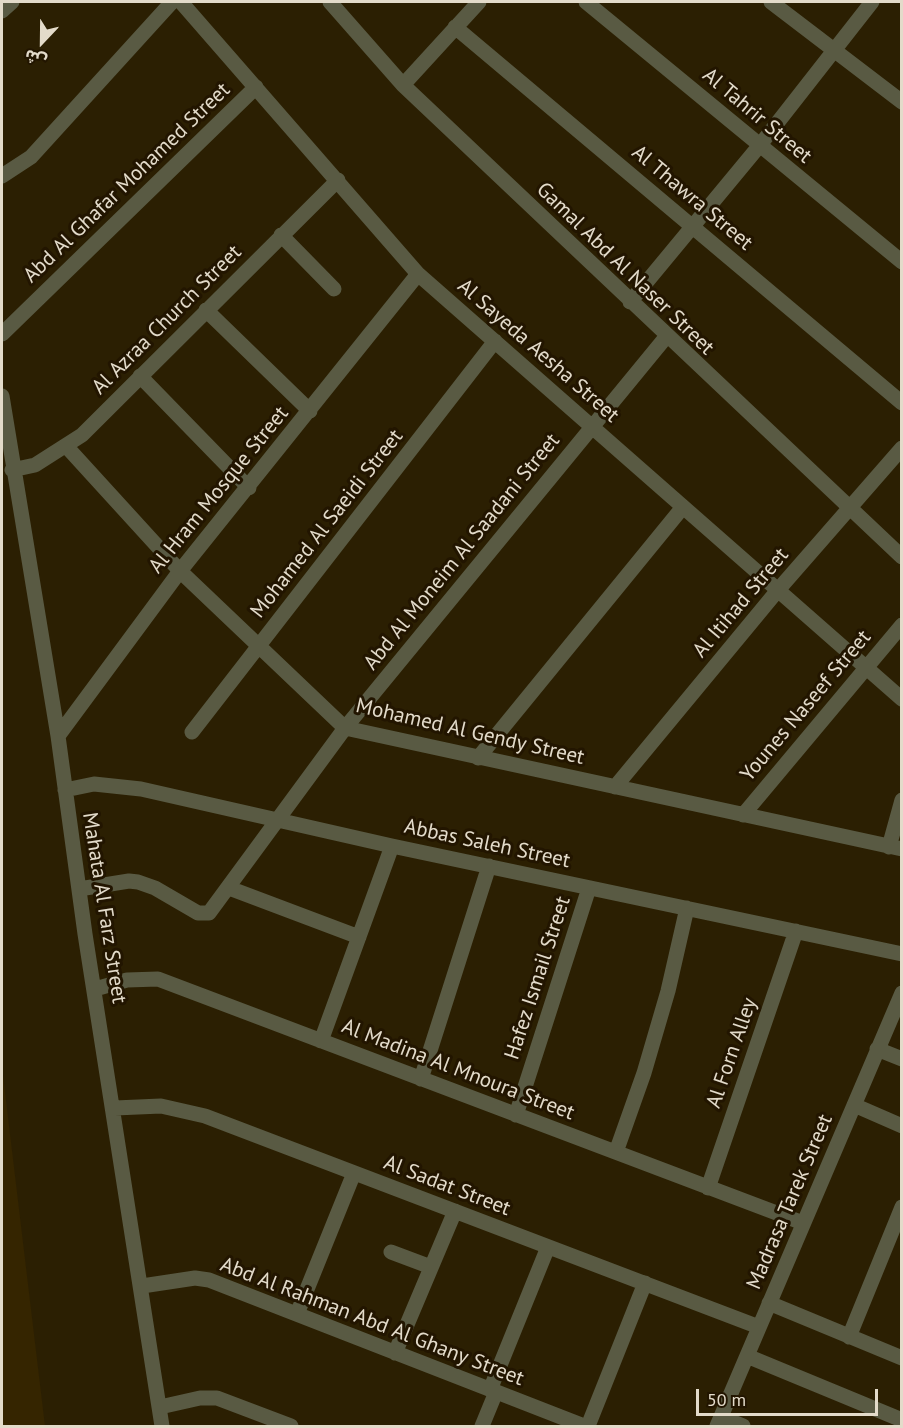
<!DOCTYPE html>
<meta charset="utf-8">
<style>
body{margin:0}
#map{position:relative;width:903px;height:1428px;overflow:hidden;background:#2b1f02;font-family:"PT Sans","Noto Sans Arabic",sans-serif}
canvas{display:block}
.frame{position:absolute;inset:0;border:3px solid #e3dbca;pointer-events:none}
.north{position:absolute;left:12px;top:12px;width:60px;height:60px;-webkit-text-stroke:4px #221500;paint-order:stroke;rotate:202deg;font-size:16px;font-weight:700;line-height:24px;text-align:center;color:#e3dbca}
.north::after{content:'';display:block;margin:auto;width:21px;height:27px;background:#e3dbca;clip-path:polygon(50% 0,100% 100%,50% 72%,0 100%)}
.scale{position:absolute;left:696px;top:1389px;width:182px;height:27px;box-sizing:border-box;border:3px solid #e3dbca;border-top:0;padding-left:8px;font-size:18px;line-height:21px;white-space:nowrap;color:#e3dbca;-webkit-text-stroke:4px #221500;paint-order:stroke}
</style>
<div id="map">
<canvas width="903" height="1428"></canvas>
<div class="frame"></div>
<div class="north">ش</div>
<div class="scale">50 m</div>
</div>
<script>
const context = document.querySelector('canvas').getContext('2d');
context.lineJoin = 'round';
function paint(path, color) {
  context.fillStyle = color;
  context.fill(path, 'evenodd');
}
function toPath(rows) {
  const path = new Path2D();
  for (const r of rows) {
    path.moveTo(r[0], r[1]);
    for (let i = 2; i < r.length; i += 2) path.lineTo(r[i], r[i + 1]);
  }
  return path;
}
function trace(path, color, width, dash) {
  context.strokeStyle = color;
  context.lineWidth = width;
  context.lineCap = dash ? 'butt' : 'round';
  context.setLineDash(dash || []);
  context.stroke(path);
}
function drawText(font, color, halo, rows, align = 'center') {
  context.font = font + ' "PT Sans",sans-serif';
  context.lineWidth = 6;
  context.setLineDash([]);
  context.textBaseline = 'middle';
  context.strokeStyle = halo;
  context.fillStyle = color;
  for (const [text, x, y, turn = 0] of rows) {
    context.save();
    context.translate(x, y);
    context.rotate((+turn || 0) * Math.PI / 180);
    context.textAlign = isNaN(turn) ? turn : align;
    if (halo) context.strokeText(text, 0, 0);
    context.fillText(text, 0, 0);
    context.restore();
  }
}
paint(toPath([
 [2,1067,45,1426,2,1426]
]), '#352500');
trace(toPath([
 [181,2,418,274,902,699],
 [330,2,403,85,902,557],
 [586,2,902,262],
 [771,2,902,102],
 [2,11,12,2],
 [455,27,902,403],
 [403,85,479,2],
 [2,176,31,157,172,2],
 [281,235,334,289],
 [630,302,760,145,872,2],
 [206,310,310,411],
 [2,334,256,87],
 [140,376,249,488],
 [2,396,58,736,85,934,162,1426],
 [66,446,180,571,345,728,902,849],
 [12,470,35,465,82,435,338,180],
 [192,732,495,341],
 [58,736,180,571,418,274],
 [478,758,683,507],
 [615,787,778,590,902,448],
 [65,790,94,784,141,789,392,846,902,954],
 [743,815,902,625],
 [889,847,902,800],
 [229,888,359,937],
 [79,889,129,881,138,882,155,888,198,913,209,913,345,728,666,337],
 [95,989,127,980,158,979,803,1223],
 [321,1041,392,846],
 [877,1049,902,1059],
 [421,1079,489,866],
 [854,1105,902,1126],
 [115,1108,161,1106,205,1116,759,1327],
 [516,1115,589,888],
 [616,1152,644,1073,668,991,687,908],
 [708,1188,796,931],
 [391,1252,431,1267],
 [142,1286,195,1278,209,1280,584,1426],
 [769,1303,902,1358],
 [297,1314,354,1173],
 [849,1337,902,1207],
 [395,1353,455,1211],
 [747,1356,902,1420],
 [490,1390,548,1247],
 [160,1407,200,1398,217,1398,291,1426],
 [721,1417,743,1426],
 [482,1426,496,1392],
 [588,1426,645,1283],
 [717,1426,902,993]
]), '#595a43', 15);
drawText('21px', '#e3dbca', '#221500', [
 ["Al Tahrir Street",757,116,40],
 ["Abd Al Ghafar Mohamed Street",127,183,-44],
 ["Al Thawra Street",692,198,40],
 ["Gamal Abd Al Naser Street",625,269,44],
 ["Al Azraa Church Street",167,320,-45],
 ["Al Sayeda Aesha Street",538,351,41],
 ["Al Hram Mosque Street",219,490,-51],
 ["Mohamed Al Saeidi Street",327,524,-52],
 ["Abd Al Moneim Al Saadani Street",462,552,-51],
 ["Al Itihad Street",741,603,-50],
 ["Younes Naseef Street",806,706,-50],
 ["Mohamed Al Gendy Street",470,732,13],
 ["Abbas Saleh Street",487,844,12],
 ["Mahata Al Farz Street",104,908,81],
 ["Hafez Ismail Street",538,978,-72],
 ["Al Forn Alley",732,1053,-71],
 ["Al Madina Al Mnoura Street",458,1070,21],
 ["Al Sadat Street",447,1186,21],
 ["Madrasa Tarek Street",790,1202,-67],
 ["Abd Al Rahman Abd Al Ghany Street",372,1322,21]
]);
</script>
